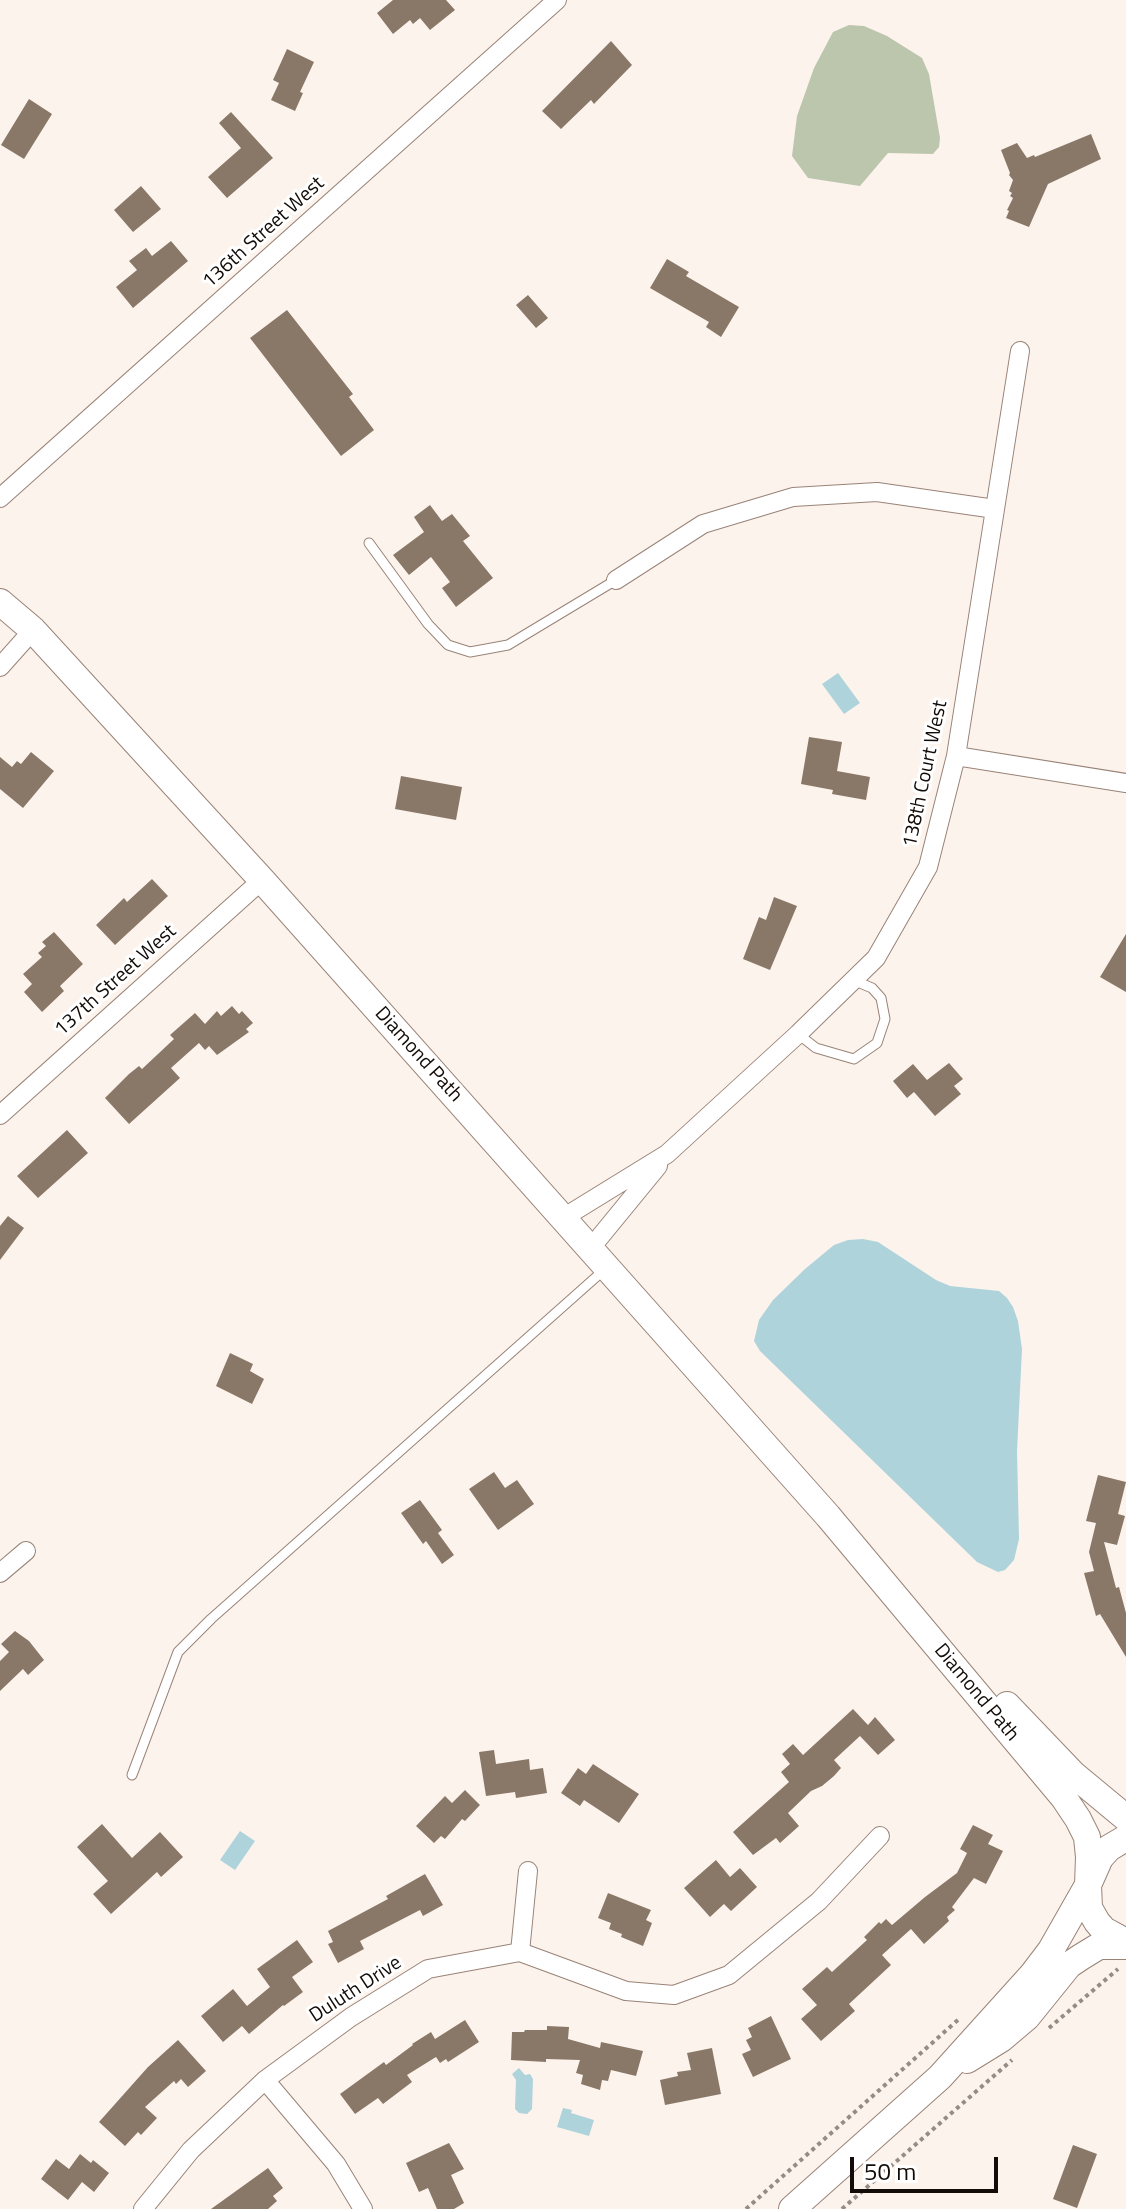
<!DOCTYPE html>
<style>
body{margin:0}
#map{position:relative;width:1126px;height:2209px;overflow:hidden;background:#fdf3ed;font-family:"Titillium Web",sans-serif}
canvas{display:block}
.scale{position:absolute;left:850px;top:2157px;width:148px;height:36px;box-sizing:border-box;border:4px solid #130b07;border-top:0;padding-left:10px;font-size:24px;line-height:28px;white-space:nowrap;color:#130b07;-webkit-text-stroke:6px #fff;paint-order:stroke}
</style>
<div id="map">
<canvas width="1126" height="2209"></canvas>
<div class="scale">50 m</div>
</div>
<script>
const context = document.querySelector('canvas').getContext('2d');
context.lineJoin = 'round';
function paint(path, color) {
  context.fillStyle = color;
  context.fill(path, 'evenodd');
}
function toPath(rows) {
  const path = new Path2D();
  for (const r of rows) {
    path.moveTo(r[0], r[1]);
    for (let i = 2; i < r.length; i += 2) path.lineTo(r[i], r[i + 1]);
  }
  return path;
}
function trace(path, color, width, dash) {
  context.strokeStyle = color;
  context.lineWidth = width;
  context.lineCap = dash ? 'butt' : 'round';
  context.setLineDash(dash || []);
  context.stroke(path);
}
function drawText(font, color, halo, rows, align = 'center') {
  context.font = font + ' "Titillium Web",sans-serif';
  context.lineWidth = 6;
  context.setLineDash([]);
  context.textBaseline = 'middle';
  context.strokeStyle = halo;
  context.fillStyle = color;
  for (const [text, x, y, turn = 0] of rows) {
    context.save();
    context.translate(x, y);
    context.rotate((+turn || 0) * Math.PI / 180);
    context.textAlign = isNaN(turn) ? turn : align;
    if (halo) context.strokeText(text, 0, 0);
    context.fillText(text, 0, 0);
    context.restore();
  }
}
paint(toPath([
 [849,25,864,26,887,36,922,58,929,74,940,138,939,147,933,154,888,153,860,186,808,178,792,156,797,116,814,68,833,32]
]), '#bbc6ac');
paint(toPath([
 [838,673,860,703,844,714,822,684],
 [863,1239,878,1242,936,1280,950,1286,999,1291,1007,1298,1013,1307,1018,1321,1022,1349,1017,1451,1019,1539,1014,1560,1005,1570,998,1572,977,1562,760,1351,754,1341,759,1320,773,1300,805,1269,834,1245,848,1240],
 [240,1831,255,1841,235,1870,220,1860],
 [519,2068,525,2075,530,2074,533,2079,532,2109,527,2114,519,2113,515,2109,516,2080,512,2074],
 [563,2108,572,2110,571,2113,594,2120,589,2136,557,2127]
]), '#aed3db');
paint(toPath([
 [393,0,446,0,455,10,430,30,420,18,413,24,410,20,393,34,377,13],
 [611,41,632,65,594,104,591,100,561,129,542,111],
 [287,49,314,62,300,92,303,93,295,111,271,100,279,83,273,80],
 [29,99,52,114,24,159,1,145],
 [231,112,273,158,227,198,208,177,241,148,219,123],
 [1091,134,1101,159,1048,184,1029,227,1006,218,1009,211,1007,210,1013,198,1010,196,1012,193,1009,191,1013,180,1009,175,1010,173,1001,150,1017,143,1027,158,1034,155,1035,157],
 [141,186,161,209,133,232,114,210],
 [171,241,188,261,133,308,116,287,137,270,129,261,146,248,152,256],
 [667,259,689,272,686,276,739,307,721,337,706,327,709,322,650,288],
 [528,295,548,318,536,328,516,305],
 [287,310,353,394,349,397,374,430,341,456,250,338],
 [430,505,442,521,452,514,470,536,463,541,493,578,456,607,442,588,450,582,431,557,409,575,393,555,424,532,414,517],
 [809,737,842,742,837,771,870,777,866,800,832,794,833,790,801,784],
 [31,752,54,771,23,808,0,789,0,757,12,767,17,761,21,764],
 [401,776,462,787,456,820,395,809],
 [152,879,168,896,115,945,96,925,124,898,127,902],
 [774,897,797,906,770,970,743,959,759,917,766,920],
 [54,932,83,964,60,986,64,991,42,1012,24,992,32,984,23,974,42,957,38,953,46,946,42,942],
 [1126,934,1126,992,1100,977],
 [232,1006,239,1014,242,1011,253,1023,246,1029,249,1032,217,1055,209,1046,205,1050,199,1043,171,1068,180,1078,129,1124,105,1098,129,1074,139,1066,142,1069,174,1039,170,1035,195,1013,205,1024,217,1011,221,1016],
 [949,1063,963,1079,954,1086,961,1094,935,1116,914,1092,907,1098,893,1081,913,1064,927,1080],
 [67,1130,88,1153,38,1198,17,1176],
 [8,1216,24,1228,0,1260,0,1226],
 [230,1353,253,1364,250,1371,264,1379,252,1404,216,1386],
 [494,1472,505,1488,517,1480,534,1504,498,1530,469,1489],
 [1098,1475,1126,1482,1118,1514,1125,1516,1117,1545,1104,1542,1116,1588,1119,1587,1126,1613,1126,1657,1100,1614,1096,1616,1084,1573,1094,1571,1089,1552,1096,1523,1086,1521],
 [420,1500,442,1530,438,1533,454,1555,442,1564,426,1541,423,1544,401,1513],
 [15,1631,29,1641,44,1660,28,1675,23,1669,0,1691,0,1661,9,1652,1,1644],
 [853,1709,868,1725,875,1717,895,1740,878,1755,860,1736,834,1760,841,1768,834,1776,822,1786,811,1791,788,1813,799,1826,780,1843,776,1838,753,1855,733,1832,789,1782,781,1772,790,1764,782,1754,793,1744,803,1755],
 [494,1750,496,1764,529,1759,530,1770,543,1768,547,1793,516,1798,515,1792,486,1796,479,1752],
 [593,1764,639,1794,619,1823,584,1800,580,1806,561,1793,578,1768,586,1774],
 [465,1790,480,1805,465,1821,462,1819,445,1839,441,1836,434,1843,416,1826,445,1796,452,1803],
 [102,1824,132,1858,160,1832,183,1857,161,1877,157,1872,111,1914,93,1894,108,1881,77,1847],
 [973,1825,993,1835,988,1844,1003,1851,986,1884,974,1878,952,1907,955,1910,947,1917,949,1921,924,1944,911,1929,882,1955,891,1965,849,2004,855,2011,821,2041,801,2019,817,2005,802,1989,827,1967,832,1972,867,1940,864,1937,879,1922,881,1924,886,1919,892,1925,925,1897,957,1873,967,1853,960,1849],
 [716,1860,730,1877,740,1868,757,1887,731,1911,724,1904,710,1917,684,1888],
 [425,1874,443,1905,423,1916,420,1910,360,1941,364,1949,338,1963,328,1944,333,1942,328,1931,388,1899,386,1896],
 [608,1893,651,1910,646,1920,652,1923,643,1946,621,1937,622,1934,609,1929,611,1923,598,1918],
 [297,1940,313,1962,292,1977,303,1992,284,2006,283,2005,249,2034,242,2026,223,2042,201,2016,233,1989,247,2006,270,1987,257,1969],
 [771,2016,791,2059,753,2077,742,2054,751,2050,746,2040,752,2037,748,2028],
 [465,2020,479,2042,448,2062,446,2059,440,2063,436,2057,407,2075,412,2082,383,2104,378,2098,355,2114,340,2094,384,2062,386,2065,413,2045,412,2044,431,2032,435,2039],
 [547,2026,569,2027,568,2039,600,2048,601,2042,643,2051,636,2076,611,2070,608,2081,602,2080,600,2090,581,2084,583,2075,576,2073,580,2060,546,2059,546,2062,511,2060,512,2032,524,2032,525,2030,547,2030],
 [178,2040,206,2071,188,2087,181,2079,176,2084,174,2081,145,2107,157,2118,141,2135,138,2132,125,2146,99,2122,148,2067],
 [712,2048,721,2094,665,2105,660,2080,678,2076,677,2072,691,2070,687,2053],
 [449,2143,464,2169,451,2175,464,2203,454,2209,437,2209,428,2188,419,2192,406,2163],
 [1073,2145,1097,2154,1077,2208,1053,2199],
 [80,2154,91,2163,93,2160,109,2173,94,2192,82,2182,68,2200,41,2179,56,2159,69,2169],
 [268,2168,283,2188,273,2196,277,2201,268,2209,211,2209]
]), '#897867');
const lane = toPath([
 [369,543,428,624,448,645,470,652,508,645,616,580],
 [798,1034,816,1048,854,1059,877,1043,885,1019,881,998,872,988,853,980],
 [132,1775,178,1652,211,1619,604,1270]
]);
const street = toPath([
 [0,498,557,0],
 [616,580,703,524,793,497,877,492,995,509],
 [0,667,33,630],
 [956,756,1126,783],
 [0,1115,262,880],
 [563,1218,667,1154,798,1034,876,958,928,867,956,756,1020,351],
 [590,1249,658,1166],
 [0,1573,26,1551],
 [520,1952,528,1871],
 [265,2080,336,2164,363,2209],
 [143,2209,191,2150,265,2080,351,2017,428,1969,520,1952,626,1991,674,1995,729,1975,819,1901,880,1836]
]);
const secondary = toPath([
 [0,602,33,630,262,880,828,1516,1064,1798,1078,1819,1087,1837,1089,1857,1088,1885,1051,1950,1032,1975,940,2077,792,2209],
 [1007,1705,1073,1774,1126,1818],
 [1126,1838,1109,1848,1100,1858,1088,1885,1089,1908,1097,1922,1104,1930,1126,1942],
 [967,2060,1001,2039,1027,2017,1069,1965,1081,1957,1099,1946,1126,1946]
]);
trace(lane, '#998377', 11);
trace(street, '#998377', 20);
trace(secondary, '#998377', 28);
trace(toPath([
 [1049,2028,1118,1969],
 [746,2209,959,2019],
 [842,2209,1012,2060]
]), '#958c87', 4, [4, 4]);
trace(lane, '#fff', 9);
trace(street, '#fff', 18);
trace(secondary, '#fff', 26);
drawText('20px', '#130b07', '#fff', [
 ["136th Street West",264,233,-42],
 ["138th Court West",926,774,-78],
 ["137th Street West",116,981,-42],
 ["Diamond Path",418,1055,48],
 ["Diamond Path",976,1693,50],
 ["Duluth Drive",356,1990,-33]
]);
</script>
